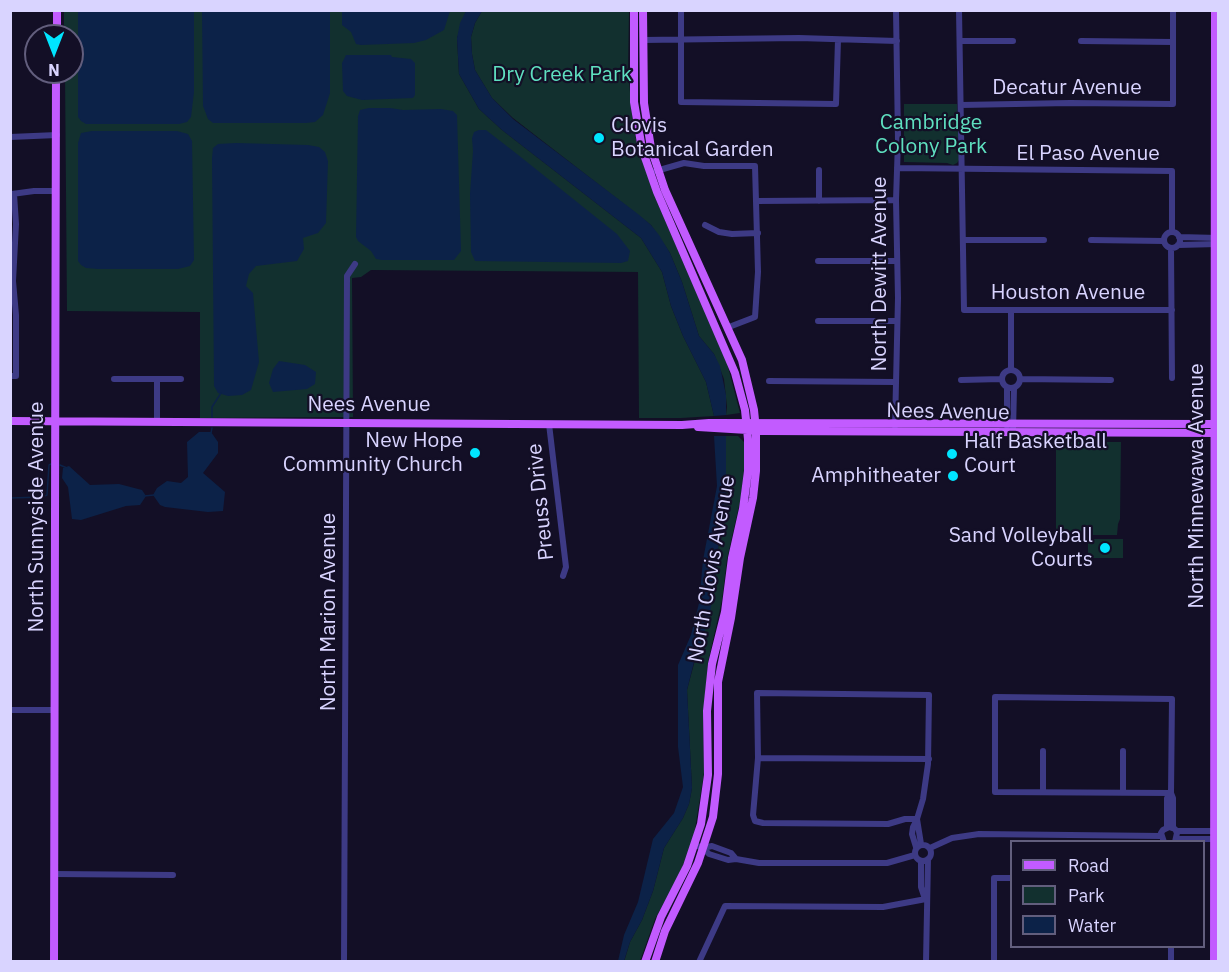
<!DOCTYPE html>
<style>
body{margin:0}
#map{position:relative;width:1229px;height:972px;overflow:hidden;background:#130f26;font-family:"IBM Plex Sans",sans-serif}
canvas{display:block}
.frame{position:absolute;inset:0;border:12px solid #d9d4ff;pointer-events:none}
.legend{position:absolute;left:1010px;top:840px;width:195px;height:108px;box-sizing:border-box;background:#130f26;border:2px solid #625e7d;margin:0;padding:8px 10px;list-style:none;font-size:18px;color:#d9d4ff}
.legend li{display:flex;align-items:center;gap:12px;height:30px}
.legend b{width:30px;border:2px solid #625e7d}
.north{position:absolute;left:24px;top:24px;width:60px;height:60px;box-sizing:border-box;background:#130f26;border:2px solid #625e7d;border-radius:50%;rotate:180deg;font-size:16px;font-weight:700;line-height:24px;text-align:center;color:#d9d4ff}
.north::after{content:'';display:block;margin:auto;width:21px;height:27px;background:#00e5ff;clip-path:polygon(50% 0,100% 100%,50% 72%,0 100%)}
</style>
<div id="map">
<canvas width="1229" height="972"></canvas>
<div class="frame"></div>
<ul class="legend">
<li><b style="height:8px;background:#c25bff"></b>Road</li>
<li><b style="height:16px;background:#12302f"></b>Park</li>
<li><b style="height:16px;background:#0c2248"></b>Water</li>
</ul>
<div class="north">N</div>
</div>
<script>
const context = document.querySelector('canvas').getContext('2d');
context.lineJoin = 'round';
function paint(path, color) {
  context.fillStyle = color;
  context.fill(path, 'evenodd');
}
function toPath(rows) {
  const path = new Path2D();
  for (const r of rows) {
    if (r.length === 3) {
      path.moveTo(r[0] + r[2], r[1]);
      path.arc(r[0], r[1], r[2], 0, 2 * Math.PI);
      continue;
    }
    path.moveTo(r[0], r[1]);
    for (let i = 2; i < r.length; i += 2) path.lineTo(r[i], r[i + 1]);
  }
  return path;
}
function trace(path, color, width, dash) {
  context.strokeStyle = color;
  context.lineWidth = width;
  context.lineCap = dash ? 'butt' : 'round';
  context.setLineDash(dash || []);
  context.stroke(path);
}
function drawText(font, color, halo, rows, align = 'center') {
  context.font = font + ' "IBM Plex Sans",sans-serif';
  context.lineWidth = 4.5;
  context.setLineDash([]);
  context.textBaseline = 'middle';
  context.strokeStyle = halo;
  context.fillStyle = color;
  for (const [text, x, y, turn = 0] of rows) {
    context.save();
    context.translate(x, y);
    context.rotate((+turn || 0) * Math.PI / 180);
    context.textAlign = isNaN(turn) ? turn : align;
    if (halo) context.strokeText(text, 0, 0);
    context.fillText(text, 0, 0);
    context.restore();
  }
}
paint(toPath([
 [64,11,466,11,457,38,459,74,479,109,502,130,641,238,662,272,671,306,683,336,706,382,714,416,681,418,639,418,638,272,371,270,361,277,352,278,353,417,200,418,200,312,67,311,65,72,72,72,72,36,64,36],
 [482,11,629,11,628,70,633,126,638,148,657,202,727,363,740,413,726,415,727,407,724,379,714,354,699,336,682,282,670,253,651,225,513,118,492,98,475,70,472,54,471,37,475,23],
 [904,104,957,104,959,160,957,163,953,165,947,163,904,162],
 [726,436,738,436,744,442,744,469,741,497,727,559,722,600,708,662,703,717,704,773,694,835,680,873,655,919,640,961,624,962,630,942,642,920,653,891,664,848,683,818,689,804,692,788,687,690,714,589,721,520,726,493],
 [1056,442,1121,442,1120,519,1118,524,1117,535,1056,535],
 [1088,539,1123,539,1123,558,1088,558]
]), '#12302f');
paint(toPath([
 [78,11,194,11,194,92,191,117,187,122,179,124,86,124,81,121,78,117],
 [202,11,330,11,330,93,323,115,315,122,306,123,213,123,208,119,203,106],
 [342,11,342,10,450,11,444,30,426,40,414,43,361,45,356,44,351,32,342,25],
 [466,11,482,11,475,23,471,37,472,54,475,70,492,98,513,119,638,214,651,225,659,235,670,253,682,282,699,336,714,354,720,366,726,395,726,415,714,416,706,382,683,336,671,306,662,272,641,238,502,130,479,109,459,74,457,38,460,23],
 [346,55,391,55,392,57,411,59,415,63,415,95,413,98,362,100,347,96,343,91,342,63],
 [369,108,390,108,403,110,441,109,453,111,457,115,461,251,454,260,382,260,376,259,371,251,358,241,356,237,358,116,360,110],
 [479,130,486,130,517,154,617,234,630,251,628,261,621,263,475,261,471,252,470,194,473,151,472,138,474,132],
 [92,131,177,131,188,134,192,141,194,260,190,266,178,269,98,269,86,268,81,265,78,261,78,143,81,133],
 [236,143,308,145,319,147,325,152,328,161,326,223,318,233,303,238,304,249,297,261,256,266,249,274,246,286,253,293,259,362,251,390,242,395,228,396,218,393,214,386,212,158,213,148,218,144],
 [279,361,305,365,316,372,315,384,307,389,273,392,269,383,273,369],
 [199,432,211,432,218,442,218,453,203,473,225,492,223,511,208,512,165,507,160,505,153,495,157,488,167,481,181,483,188,477,187,442],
 [714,436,726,436,726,493,721,520,714,589,709,618,694,662,687,690,692,788,689,804,683,818,664,848,653,891,642,920,630,942,624,961,618,961,624,935,638,902,653,839,674,813,683,787,678,747,678,665,691,635,699,603,703,560,717,486],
 [69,466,90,485,119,484,142,490,146,496,140,505,126,506,81,520,72,519,68,487,62,478,63,468]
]), '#0c2248');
trace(toPath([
 [212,418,212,407,221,393],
 [211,433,212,428],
 [60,465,67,468],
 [144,496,154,495],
 [10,498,42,497,47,495,49,465,51,464]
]), '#0c2248', 1.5);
trace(toPath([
 [681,10,681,102,836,104,838,40],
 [959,10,964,310,1172,310],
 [643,40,799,38,897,41],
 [960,41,1013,41],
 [1081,41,1173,42],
 [961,105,1070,103,1173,104,1173,10],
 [10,137,57,135],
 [897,168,1172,171,1172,232],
 [819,170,819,201],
 [656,171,684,163,704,166,755,166,758,272,755,317,729,327],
 [12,194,34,191,56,191],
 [757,201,896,200],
 [705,225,719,232,732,234,758,233],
 [1172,240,8],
 [1179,237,1218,238],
 [963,240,1044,240],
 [1091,240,1164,241],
 [1178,245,1218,244],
 [1171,248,1172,378],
 [818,261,897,261],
 [1011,310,1011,370],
 [818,321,897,321],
 [1011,379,9],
 [10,376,16,376,16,315,13,281,16,224,14,194],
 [114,379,181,379],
 [157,379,157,421],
 [1020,379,1111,380],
 [961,380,1001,379],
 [769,381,895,382],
 [549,424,566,567,563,576],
 [895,426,898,298,896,200,898,141,896,10],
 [1007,426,1007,388],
 [1013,431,1014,388],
 [10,710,55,710],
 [758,758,929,759],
 [1043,792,1043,751],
 [1123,792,1123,751],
 [1171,793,995,792,995,697,1172,699,1171,793,1173,798,1173,828],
 [917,819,921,844],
 [1167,827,1167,798,1171,793],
 [1177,831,1214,831],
 [1176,839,1214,839],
 [1164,842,1161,833,1163,830,1169,827,1175,829,1177,833,1175,842],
 [923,853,8],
 [695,845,703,848,712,846,731,853,736,859],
 [916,847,912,834,913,827,917,819,923,799,928,764,929,695,757,693,758,758,753,815,755,821,763,823,888,824,905,819,917,819],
 [703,848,709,854,728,860,736,859,759,863,887,863,915,855],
 [930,848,952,838,979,834,1161,836],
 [921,861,921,887,925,899],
 [54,874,173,875],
 [1171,946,1171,962],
 [344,962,347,276,355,264],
 [699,962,725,906,883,907,926,899],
 [926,962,928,859],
 [994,962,994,878,1012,878]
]), '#3d3a85', 6);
trace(toPath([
 [634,10,634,102,642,149,657,192,735,373,745,410,748,439,748,471,743,509,732,558,725,612,712,664,707,711,708,775,701,824,687,866,661,917,645,962],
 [643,10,644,103,651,148,665,190,742,360,754,410,756,430,756,471,753,498,740,558,731,618,718,682,718,774,713,817,698,863,665,931,655,962],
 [57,36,57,10],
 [10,421,682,425,709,423,1218,424],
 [698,427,764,431,1218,433],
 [54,962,56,72],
 [1214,962,1215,10]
]), '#c25bff', 8);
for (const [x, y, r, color] of [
 [599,138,6,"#00e5ff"],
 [475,453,6,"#00e5ff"],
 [952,454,6,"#00e5ff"],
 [953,476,6,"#00e5ff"],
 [1105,548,6,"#00e5ff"]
]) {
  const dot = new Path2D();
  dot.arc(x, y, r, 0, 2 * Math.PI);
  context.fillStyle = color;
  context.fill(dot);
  trace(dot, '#130f26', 2);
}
drawText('21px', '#5fe0c0', '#130f26', [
 ["Dry Creek Park",562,75],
 ["Cambridge",931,123],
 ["Colony Park",931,147]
]);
drawText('21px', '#d9d4ff', '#130f26', [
 ["Decatur Avenue",1067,88],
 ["El Paso Avenue",1088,154],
 ["North Dewitt Avenue",880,274,-90],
 ["Houston Avenue",1068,293],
 ["Nees Avenue",369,405],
 ["Nees Avenue",948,412,1],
 ["North Minnewawa Avenue",1197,486,-90],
 ["Preuss Drive",541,502,-96],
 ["North Sunnyside Avenue",37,517,-90],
 ["North Clovis Avenue",712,569,-80],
 ["North Marion Avenue",329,612,-90]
]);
drawText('21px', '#d9d4ff', '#130f26', [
 ["Clovis",611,126,"left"],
 ["Botanical Garden",611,150,"left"],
 ["New Hope",463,441],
 ["Community Church",463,465],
 ["Half Basketball",964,442,"left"],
 ["Court",964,466,"left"],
 ["Amphitheater",941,476],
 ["Sand Volleyball",1093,536],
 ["Courts",1093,560]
], 'right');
</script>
